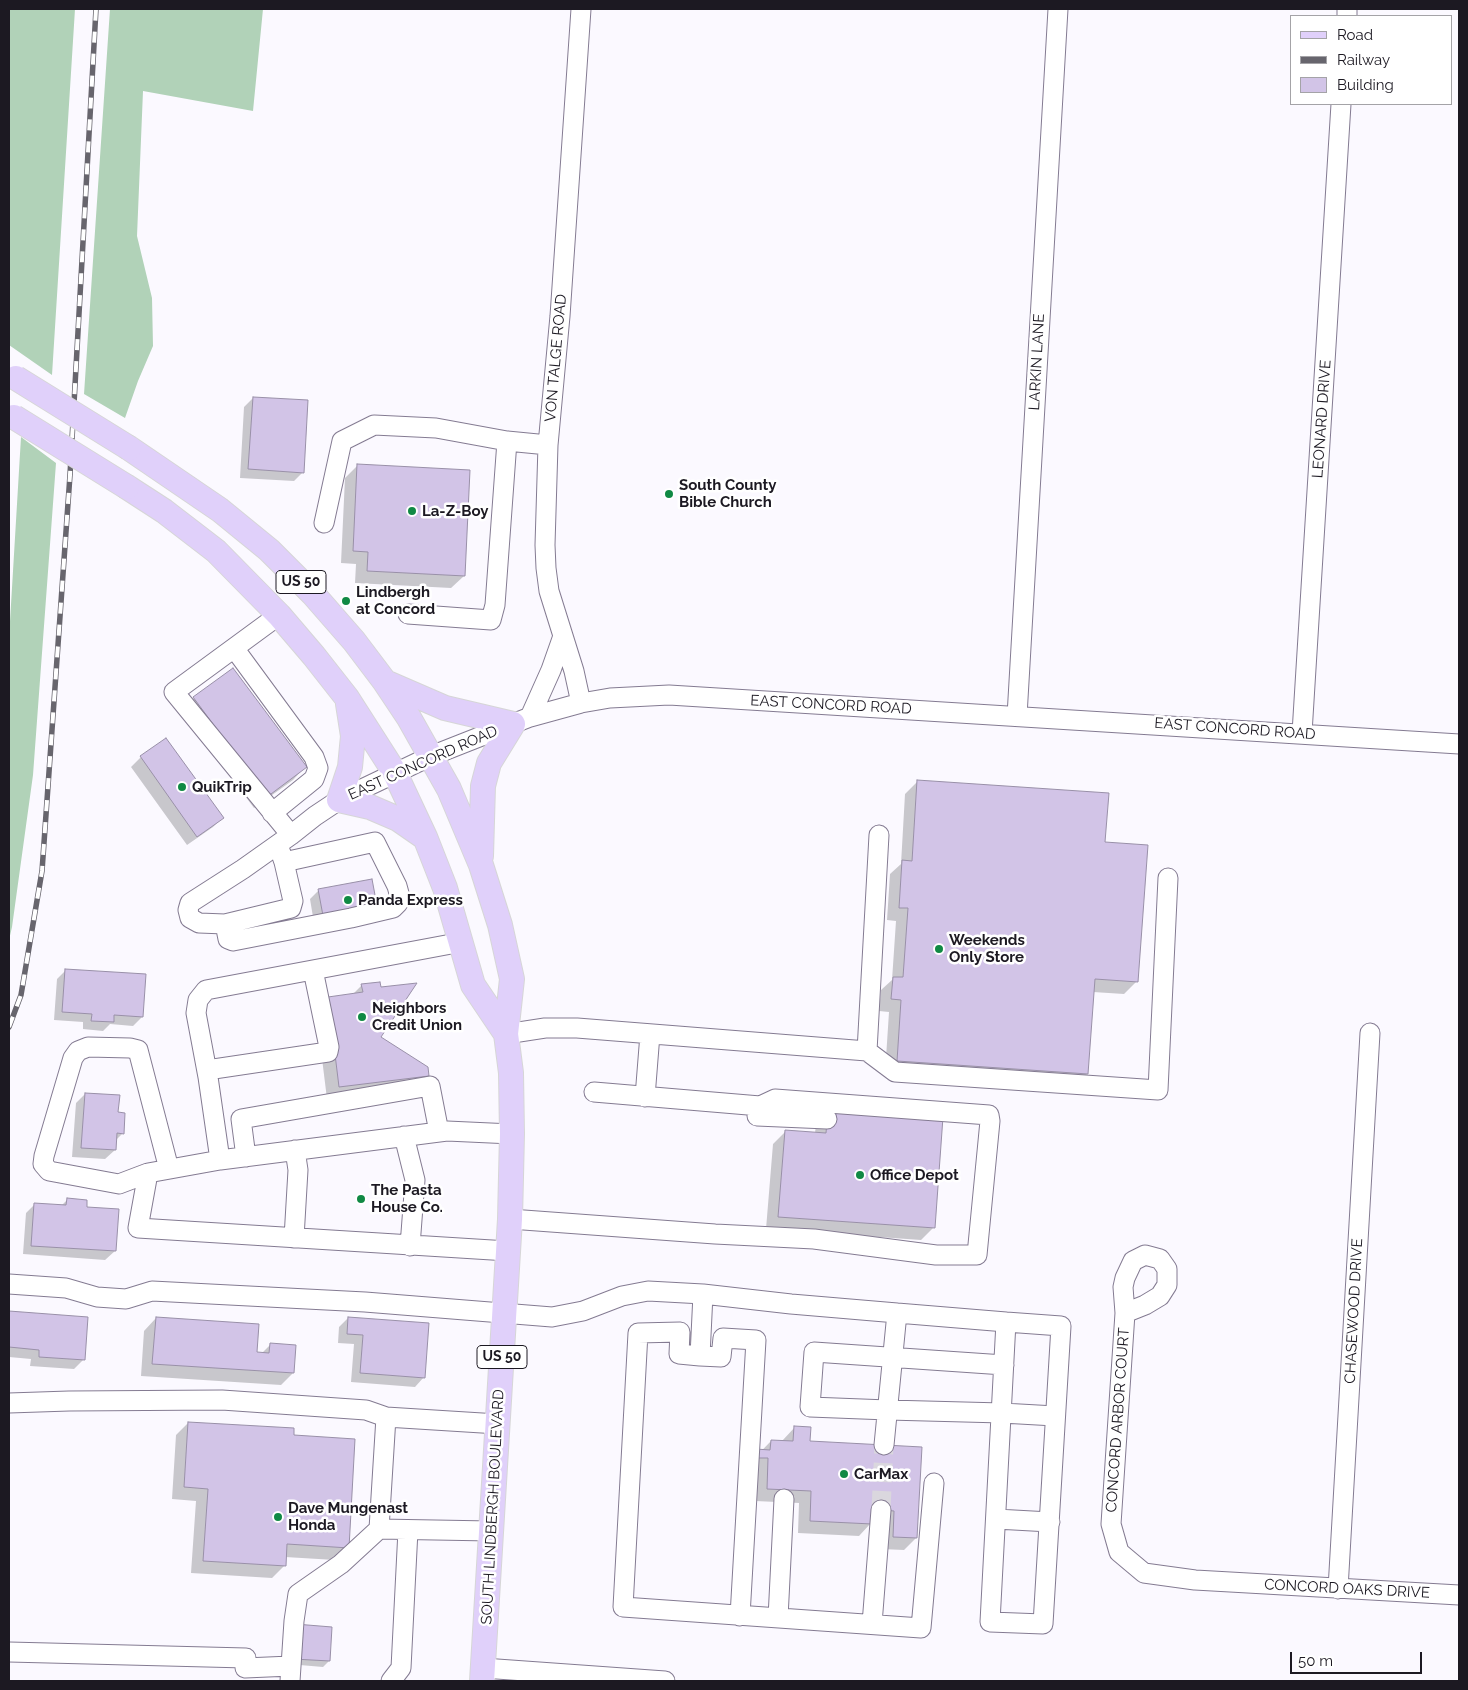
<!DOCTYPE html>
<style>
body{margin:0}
#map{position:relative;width:1468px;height:1690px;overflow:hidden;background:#fbf9ff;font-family:Raleway,sans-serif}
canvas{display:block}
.frame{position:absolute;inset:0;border:10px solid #1c1922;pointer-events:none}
.legend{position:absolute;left:1290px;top:15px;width:162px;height:90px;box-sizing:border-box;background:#fff;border:1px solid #a4a3a7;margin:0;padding:6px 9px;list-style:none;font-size:15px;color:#1c1922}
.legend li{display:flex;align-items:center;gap:10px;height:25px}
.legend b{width:25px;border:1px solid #a4a3a7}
.scale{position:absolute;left:1290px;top:1652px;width:132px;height:22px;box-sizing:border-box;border:2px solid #1c1922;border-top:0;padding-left:6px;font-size:15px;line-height:18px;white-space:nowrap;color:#1c1922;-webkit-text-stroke:4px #fff;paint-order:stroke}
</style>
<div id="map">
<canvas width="1468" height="1690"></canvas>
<div class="frame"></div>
<ul class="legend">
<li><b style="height:6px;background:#e0d0fa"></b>Road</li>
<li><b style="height:6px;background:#67656d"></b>Railway</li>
<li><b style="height:14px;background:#d2c4e7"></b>Building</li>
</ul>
<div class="scale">50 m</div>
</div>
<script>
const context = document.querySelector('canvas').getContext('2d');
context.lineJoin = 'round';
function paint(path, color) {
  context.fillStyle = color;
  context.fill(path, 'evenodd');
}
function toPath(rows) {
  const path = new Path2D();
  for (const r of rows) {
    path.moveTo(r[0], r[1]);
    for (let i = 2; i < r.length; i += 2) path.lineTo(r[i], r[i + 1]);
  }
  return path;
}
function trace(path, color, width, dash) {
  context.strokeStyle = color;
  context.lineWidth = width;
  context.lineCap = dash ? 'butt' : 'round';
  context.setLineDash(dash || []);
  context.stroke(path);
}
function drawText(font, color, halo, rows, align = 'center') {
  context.font = font + ' Raleway,sans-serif';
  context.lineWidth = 5;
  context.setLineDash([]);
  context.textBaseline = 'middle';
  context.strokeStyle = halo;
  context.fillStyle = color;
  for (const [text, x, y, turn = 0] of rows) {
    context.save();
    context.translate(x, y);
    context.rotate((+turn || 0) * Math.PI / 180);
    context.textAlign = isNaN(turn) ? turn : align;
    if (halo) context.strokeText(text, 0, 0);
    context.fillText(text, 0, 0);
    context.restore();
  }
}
paint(toPath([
 [9,9,75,9,52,375,9,345],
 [110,9,263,9,253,111,143,91,137,236,152,298,153,346,138,381,125,418,84,394],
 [21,437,56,463,33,775,12,927,9,940,9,638]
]), '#b1d2b8');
paint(toPath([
 [253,398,303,472,294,481,240,478,244,407],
 [358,465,464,576,451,588,355,583,356,564,341,563,345,478],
 [232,669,305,767,293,780,254,808,181,710,194,698],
 [166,740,222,818,213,827,187,845,131,767,141,757],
 [918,781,1104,843,1137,981,1124,994,1093,992,1087,1074,1074,1086,885,1073,889,1012,879,1011,881,990,892,980,896,921,887,920,890,874,901,864,905,794],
 [371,880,315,929,310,899,319,890],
 [66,970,142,1017,133,1026,110,1024,103,1031,83,1029,83,1022,54,1020,57,979],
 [362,985,380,1037,428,1075,415,1088,327,1099,316,1010,352,995],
 [85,1094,117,1114,123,1133,115,1141,115,1150,105,1159,72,1157,76,1103],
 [828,1110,933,1228,921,1240,766,1229,773,1144,785,1132,815,1134,816,1122],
 [67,1200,85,1208,115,1251,105,1260,23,1254,26,1213,35,1204,61,1206],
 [10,1312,83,1360,74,1369,30,1366,31,1359,9,1357],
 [156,1318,261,1354,271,1344,293,1373,281,1385,141,1376,144,1331],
 [348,1318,424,1377,415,1387,351,1382,354,1344,338,1343,339,1327],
 [188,1423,292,1437,348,1547,335,1560,285,1557,285,1565,272,1578,191,1573,196,1501,172,1499,176,1435],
 [795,1427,809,1442,921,1448,916,1538,904,1550,881,1549,871,1523,859,1536,798,1533,799,1503,755,1501,743,1470,771,1441,782,1441],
 [290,1632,329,1661,323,1667,288,1664]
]), '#0003');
const building = toPath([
 [253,397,308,400,304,473,248,469,253,397],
 [357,464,470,470,465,576,367,571,368,552,353,551,357,464],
 [233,668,307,767,267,797,193,697,233,668],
 [166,738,224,818,197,837,140,756,166,738],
 [917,780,1109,793,1105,842,1148,845,1138,982,1095,979,1088,1074,897,1061,901,1000,891,999,893,977,903,977,908,908,899,908,902,860,912,861,917,780],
 [372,879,378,911,324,921,318,889,372,879],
 [65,969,146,974,143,1017,114,1015,114,1022,91,1021,92,1014,62,1012,65,969],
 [380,982,381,987,417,983,381,1037,428,1067,429,1076,339,1087,328,997,363,992,361,984,380,982],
 [85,1093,120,1095,118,1112,125,1113,124,1134,117,1133,116,1150,81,1148,85,1093],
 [828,1108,943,1117,935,1228,778,1217,785,1130,826,1133,828,1108],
 [67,1198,87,1200,87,1207,119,1209,116,1251,31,1246,34,1203,66,1205,67,1198],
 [9,1311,88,1317,85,1360,39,1357,39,1350,9,1347,9,1311],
 [156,1317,259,1324,257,1352,269,1353,270,1343,296,1345,294,1373,152,1364,156,1317],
 [348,1317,429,1323,425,1378,360,1373,363,1335,347,1334,348,1317],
 [188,1422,294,1428,294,1435,355,1439,349,1548,287,1544,286,1566,203,1561,208,1489,184,1487,188,1422],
 [794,1426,811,1427,810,1441,922,1447,917,1538,893,1537,894,1511,873,1509,872,1524,810,1521,811,1491,767,1489,768,1458,755,1458,756,1449,770,1450,771,1440,793,1441,794,1426],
 [295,1624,332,1627,330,1661,293,1659,295,1624]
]);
paint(building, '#d2c4e7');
trace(building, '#9990a8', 1);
trace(toPath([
 [881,1510,884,1445]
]), '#dad7de', 19, [19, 9]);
const minor = toPath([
 [581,9,560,316,548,445,545,545,546,568,549,591,574,671,581,703],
 [1347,16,1347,9],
 [324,523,342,441,374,425,436,428,507,441,548,445],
 [408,614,491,620,495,605,507,441],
 [279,615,174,692,291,835],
 [234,648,314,757,318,768,314,779,272,813],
 [1017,716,1058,9],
 [530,717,551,670,563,636],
 [1302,733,1341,104],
 [278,845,284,862,293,901,291,908,225,924,199,923,190,918,188,910,190,903,243,869,291,835,315,816,339,800,431,756,530,717,581,703,610,698,669,695,1459,744],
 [225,924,228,939,233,941,351,918,393,908,398,903,400,897,397,886,375,842,284,862],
 [462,942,206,990,198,1000,196,1013,208,1077,220,1160,447,1131,512,1134],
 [506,1034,545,1028,577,1028,867,1051,895,1072,1158,1090,1168,878],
 [867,1051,879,835],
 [207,1070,328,1052,329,1047,313,970],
 [645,1097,650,1034],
 [757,1116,827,1119],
 [404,1136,415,1180,410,1246],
 [246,1157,241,1119,430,1086,439,1132],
 [220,1160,148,1173,138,1228,508,1251],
 [148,1173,119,1184,49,1171,43,1164,44,1156,73,1058,78,1051,88,1047,130,1048,138,1050,169,1169],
 [510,1219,715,1234,814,1239,936,1255,977,1255,990,1121,989,1115,775,1099,760,1106,594,1092],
 [294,1238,298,1170,295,1150],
 [9,1284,66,1288,97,1297,126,1299,152,1291,365,1302,552,1317,583,1311,622,1296,648,1291,703,1294,791,1304,897,1313,884,1445],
 [703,1294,700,1356,679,1354,680,1332,638,1333,623,1607,921,1628,934,1483],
 [897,1313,1006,1322,990,1622,1043,1624,1061,1326,1006,1322],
 [1125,1313,1123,1287,1125,1278,1133,1261,1145,1255,1160,1259,1167,1269,1167,1285,1160,1296,1145,1305,1125,1313,1111,1524,1119,1552,1144,1573,1195,1580,1459,1595],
 [700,1356,721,1357,723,1338,756,1340,740,1616],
 [1004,1365,814,1352,810,1407,888,1410,1002,1413,1055,1416],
 [9,1403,69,1401,222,1400,366,1410,386,1417,498,1424],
 [386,1417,379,1529,491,1531],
 [996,1519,1050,1522],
 [1338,1589,1370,1033],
 [778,1618,784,1499],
 [872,1624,881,1510],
 [9,1652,246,1658,245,1668,291,1666],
 [483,1668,665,1681],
 [290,1681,294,1621,298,1594,341,1564,379,1529],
 [391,1681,401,1668,408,1530]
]);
const major = toPath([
 [129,448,220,510,269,550,313,594,354,641,385,682,409,718,449,789,481,865,500,925,512,979,506,1034,511,1073,512,1134,510,1219,482,1681],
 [127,487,164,511,216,551,279,615,314,656,347,698,395,773,425,837,445,888,473,985,506,1034],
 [385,682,445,708,513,724,489,763,483,786,481,856],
 [348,704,353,736,350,767,339,800,370,807,398,819,424,837]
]);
trace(minor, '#847b92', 21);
trace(major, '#d6d6d7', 26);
trace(minor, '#fff', 19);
trace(major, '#e0d0fa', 24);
const rail = toPath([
 [9,1027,21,995,42,871,70,475,96,9]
]);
trace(rail, '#67656d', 5.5);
trace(rail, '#fff', 4, [11]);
const majorBridge = toPath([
 [16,378,129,448],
 [14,417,127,487]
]);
trace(majorBridge, '#d6d6d7', 26, []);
trace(majorBridge, '#e0d0fa', 24);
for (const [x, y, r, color] of [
 [669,494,5,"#108944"],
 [412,511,5,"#108944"],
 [346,601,5,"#108944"],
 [182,787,5,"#108944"],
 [348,900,5,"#108944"],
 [939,949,5,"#108944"],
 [362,1017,5,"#108944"],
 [860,1175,5,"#108944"],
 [361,1199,5,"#108944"],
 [844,1474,5,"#108944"],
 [278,1517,5,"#108944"]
]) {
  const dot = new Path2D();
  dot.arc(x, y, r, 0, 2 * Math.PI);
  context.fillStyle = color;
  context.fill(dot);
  trace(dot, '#fff', 2);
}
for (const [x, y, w] of [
 [301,582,50],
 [502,1357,50]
]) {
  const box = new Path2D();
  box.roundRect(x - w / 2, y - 11.5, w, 23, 4);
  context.fillStyle = '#fff';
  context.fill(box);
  trace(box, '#1c1922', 1);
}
drawText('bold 14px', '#1c1922', null, [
 ["US 50",301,582],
 ["US 50",502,1357]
]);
drawText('15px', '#1c1922', '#fff', [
 ["VON TALGE ROAD",556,358,-85],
 ["LARKIN LANE",1037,362,-87],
 ["LEONARD DRIVE",1322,419,-86],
 ["EAST CONCORD ROAD",831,705,3],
 ["EAST CONCORD ROAD",1235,729,4],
 ["EAST CONCORD ROAD",423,763,-24],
 ["CHASEWOOD DRIVE",1354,1311,-87],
 ["CONCORD ARBOR COURT",1118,1420,-86],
 ["SOUTH LINDBERGH BOULEVARD",493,1507,-87],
 ["CONCORD OAKS DRIVE",1347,1589,3]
]);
drawText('bold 15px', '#1c1922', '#fff', [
 ["South County",679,485],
 ["Bible Church",679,502],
 ["La-Z-Boy",422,511],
 ["Lindbergh",356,592],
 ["at Concord",356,609],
 ["QuikTrip",192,787],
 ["Panda Express",358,900],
 ["Weekends",949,940],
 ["Only Store",949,957],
 ["Neighbors",372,1008],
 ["Credit Union",372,1025],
 ["Office Depot",870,1175],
 ["The Pasta",371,1190],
 ["House Co.",371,1207],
 ["CarMax",854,1474],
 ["Dave Mungenast",288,1508],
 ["Honda",288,1525]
], 'left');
</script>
